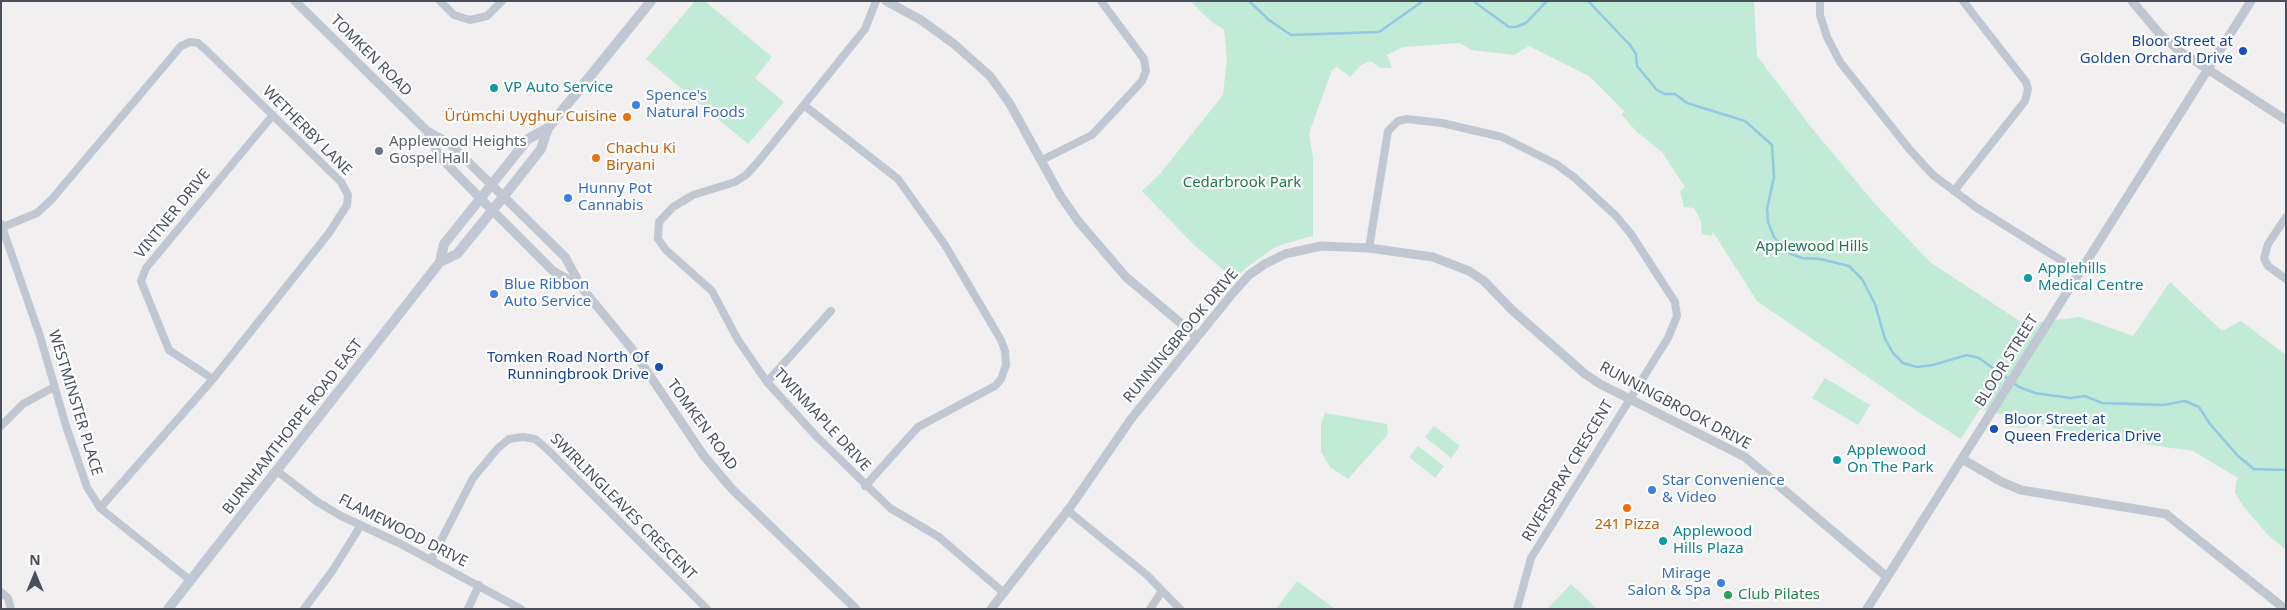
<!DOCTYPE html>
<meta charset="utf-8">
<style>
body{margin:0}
#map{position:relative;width:2287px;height:610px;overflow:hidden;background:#f1efef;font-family:"Noto Sans",sans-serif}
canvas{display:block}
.frame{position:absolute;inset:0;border:2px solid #49505b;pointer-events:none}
.north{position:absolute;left:10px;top:550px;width:50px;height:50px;-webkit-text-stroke:4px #fff;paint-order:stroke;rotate:0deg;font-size:14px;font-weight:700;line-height:20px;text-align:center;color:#49505b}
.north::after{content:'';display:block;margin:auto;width:18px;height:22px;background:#49505b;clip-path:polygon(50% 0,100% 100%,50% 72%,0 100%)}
</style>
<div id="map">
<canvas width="2287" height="610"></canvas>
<div class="frame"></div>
<div class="north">N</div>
</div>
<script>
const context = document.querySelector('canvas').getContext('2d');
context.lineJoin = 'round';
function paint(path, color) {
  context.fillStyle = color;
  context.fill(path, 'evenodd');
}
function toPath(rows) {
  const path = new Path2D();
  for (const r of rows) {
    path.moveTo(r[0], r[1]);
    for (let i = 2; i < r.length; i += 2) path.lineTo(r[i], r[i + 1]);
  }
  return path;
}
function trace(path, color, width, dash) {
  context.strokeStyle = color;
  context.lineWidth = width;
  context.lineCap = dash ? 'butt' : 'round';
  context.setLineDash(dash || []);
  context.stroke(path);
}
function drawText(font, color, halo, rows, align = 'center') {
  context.font = font + ' "Noto Sans",sans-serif';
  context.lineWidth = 4.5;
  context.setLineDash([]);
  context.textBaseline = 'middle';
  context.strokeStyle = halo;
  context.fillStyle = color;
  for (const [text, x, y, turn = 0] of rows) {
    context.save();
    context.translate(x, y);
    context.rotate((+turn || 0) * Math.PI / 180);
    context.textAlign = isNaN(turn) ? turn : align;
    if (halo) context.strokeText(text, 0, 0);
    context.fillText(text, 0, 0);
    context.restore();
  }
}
paint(toPath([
 [695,1,705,1,772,57,755,78,784,102,748,144,646,59],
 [1190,1,1754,1,1757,56,1811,127,1876,205,1930,262,2024,324,2080,317,2133,336,2170,282,2222,331,2241,321,2286,355,2286,550,2268,535,2243,506,2235,493,2236,482,2238,478,2193,451,2087,436,2079,442,2064,441,2053,427,2040,424,2023,428,2010,427,2015,418,1980,409,1961,439,1920,413,1757,301,1713,232,1711,236,1702,234,1701,221,1694,208,1684,207,1680,191,1685,187,1662,152,1637,132,1622,115,1624,111,1589,76,1529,46,1514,55,1471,50,1460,43,1403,47,1387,55,1392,68,1381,68,1370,61,1361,65,1350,77,1337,67,1332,70,1309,133,1313,157,1313,236,1277,246,1248,266,1234,279,1193,244,1142,191,1159,175,1223,95,1227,58,1224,29,1214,24],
 [1825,378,1870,405,1858,425,1812,398],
 [1325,413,1387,424,1388,434,1348,479,1330,467,1321,452,1321,424],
 [1434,426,1460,446,1451,458,1425,437],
 [1418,446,1444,466,1435,478,1409,457],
 [1297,581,1335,609,1276,609],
 [1571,584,1597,609,1547,609]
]), '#c1ebd7');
trace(toPath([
 [1249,1,1269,20,1291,35,1379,32,1423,1],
 [1473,1,1509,27,1516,27,1526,23,1547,1],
 [1588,1,1630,45,1636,54,1637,66,1657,90,1665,94,1675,94,1687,103,1745,121,1772,145,1774,177,1767,209,1768,222,1774,237,1789,253,1802,258,1820,259,1849,266,1862,279,1875,304,1885,339,1893,353,1903,363,1917,367,1933,365,1967,355,1979,358,2019,387,2035,393,2070,398,2085,396,2102,403,2163,405,2185,401,2199,407,2210,424,2238,456,2254,469,2286,470]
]), '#92c8e4', 2.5);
trace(toPath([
 [440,1,454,15,470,20,487,16,502,1],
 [876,1,865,29,758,162,746,175,735,182,693,195,673,207,659,222,658,239,666,250,712,291,738,340,767,382,816,436,890,508,939,537,1004,593],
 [1820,1,1820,15,1827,37,1840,62,1910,150,1933,175,1977,208,2080,272],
 [805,106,898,179,945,245,1001,340,1005,351,1006,365,1001,379,995,386,918,427,865,486],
 [1042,160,1092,135,1132,92,1142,81,1146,71,1144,59,1101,1],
 [1954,191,2025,101,2028,89,2026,82,1963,1],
 [2286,217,2268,244,2264,258,2268,266,2286,279],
 [1,224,40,336,66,426,87,487,100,508,190,580],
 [3,227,37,213,52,199,181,46,190,42,198,43,207,51,341,182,348,195,347,205,329,233,213,379,100,508],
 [1369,248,1388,131,1398,121,1407,119,1442,123,1502,137,1556,164,1575,178,1616,216,1631,234,1675,302,1677,316,1668,338,1531,558,1517,609],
 [213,379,169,350,141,281,146,268,273,115],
 [767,382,831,311],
 [1,426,23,404,54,387],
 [277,471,316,501,341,516,399,543,521,609],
 [1067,510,1147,575,1180,609],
 [431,560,473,478,498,448,509,439,523,437,535,439,546,448,707,609],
 [1,592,8,598,11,609],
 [304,609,333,570,361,525],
 [468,609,479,585],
 [1150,609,1162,591]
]), '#c1c7d0', 8);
trace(toPath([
 [295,1,427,131,449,143,565,257,582,288,632,349,704,456,732,489,856,609],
 [886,1,921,20,954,44,990,76,1010,104,1060,195,1078,221,1126,277,1196,336],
 [2132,1,2159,33,2178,50,2286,120],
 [427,131,439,156,481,199,553,271,581,287],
 [1962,459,2002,482,2021,490,2166,514,2285,609],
 [991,609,1069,509,1131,419,1232,294,1249,275,1265,264,1285,254,1321,246,1369,248,1433,257,1469,271,1484,281,1512,310,1585,374,1600,384,1745,457,1887,577],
 [1867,609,2251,1]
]), '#c1c7d0', 9);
trace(toPath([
 [440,262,457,254,504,196,541,149,548,128,651,1],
 [168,609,440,262,444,244,528,139,548,128]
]), '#c1c8d4', 10);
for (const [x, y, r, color] of [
 [2243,51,5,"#1a4fb4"],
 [494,88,5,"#0f9aa8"],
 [636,105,5,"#3f7fe0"],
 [627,117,5,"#e8710a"],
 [379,151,5,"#6b7280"],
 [596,158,5,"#e8710a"],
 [568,198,5,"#3f7fe0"],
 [2028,278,5,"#0f9aa8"],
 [494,294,5,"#3f7fe0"],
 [659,367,5,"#1a4fb4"],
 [1994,429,5,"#1a4fb4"],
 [1837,460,5,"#0f9aa8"],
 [1652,490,5,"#3f7fe0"],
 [1627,508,5,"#e8710a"],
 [1663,541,5,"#0f9aa8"],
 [1721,583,5,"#3f7fe0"],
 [1728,595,5,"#2e9e5b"]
]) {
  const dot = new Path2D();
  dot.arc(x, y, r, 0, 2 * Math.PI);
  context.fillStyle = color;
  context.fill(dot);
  trace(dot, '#fff', 2);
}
drawText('15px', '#164399', '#fff', [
 ["Bloor Street at",2233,42],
 ["Golden Orchard Drive",2233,59],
 ["Tomken Road North Of",649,358],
 ["Runningbrook Drive",649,375],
 ["Bloor Street at",2004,420,"left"],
 ["Queen Frederica Drive",2004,437,"left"]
], 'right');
drawText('15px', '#49505b', '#fff', [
 ["TOMKEN ROAD",371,56,45],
 ["WETHERBY LANE",307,131,45],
 ["VINTNER DRIVE",173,214,-51],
 ["RUNNINGBROOK DRIVE",1181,336,-50],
 ["BLOOR STREET",2007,361,-58],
 ["WESTMINSTER PLACE",75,403,73],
 ["RUNNINGBROOK DRIVE",1675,406,28],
 ["TWINMAPLE DRIVE",822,420,47],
 ["TOMKEN ROAD",702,425,54],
 ["BURNHAMTHORPE ROAD EAST",293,427,-52],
 ["RIVERSPRAY CRESCENT",1568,471,-59],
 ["SWIRLINGLEAVES CRESCENT",623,507,45],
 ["FLAMEWOOD DRIVE",403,531,27]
]);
drawText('15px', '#0d838f', '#fff', [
 ["VP Auto Service",504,88],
 ["Applehills",2038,269],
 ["Medical Centre",2038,286],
 ["Applewood",1847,451],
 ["On The Park",1847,468],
 ["Applewood",1673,532],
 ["Hills Plaza",1673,549]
], 'left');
drawText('15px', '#366cbe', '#fff', [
 ["Spence's",646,96],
 ["Natural Foods",646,113],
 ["Hunny Pot",578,189],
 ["Cannabis",578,206],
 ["Blue Ribbon",504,285],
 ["Auto Service",504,302],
 ["Star Convenience",1662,481],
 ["& Video",1662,498],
 ["Mirage",1711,574,"right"],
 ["Salon & Spa",1711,591,"right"]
], 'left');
drawText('15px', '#c56008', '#fff', [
 ["Ürümchi Uyghur Cuisine",617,117],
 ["Chachu Ki",606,149,"left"],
 ["Biryani",606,166,"left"],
 ["241 Pizza",1627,525,"center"]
], 'right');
drawText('15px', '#5b616d', '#fff', [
 ["Applewood Heights",389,142],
 ["Gospel Hall",389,159]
], 'left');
drawText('15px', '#1f7656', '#fff', [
 ["Cedarbrook Park",1242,183],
 ["Applewood Hills",1812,247]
]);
drawText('15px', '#27864d', '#fff', [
 ["Club Pilates",1738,595]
], 'left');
</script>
